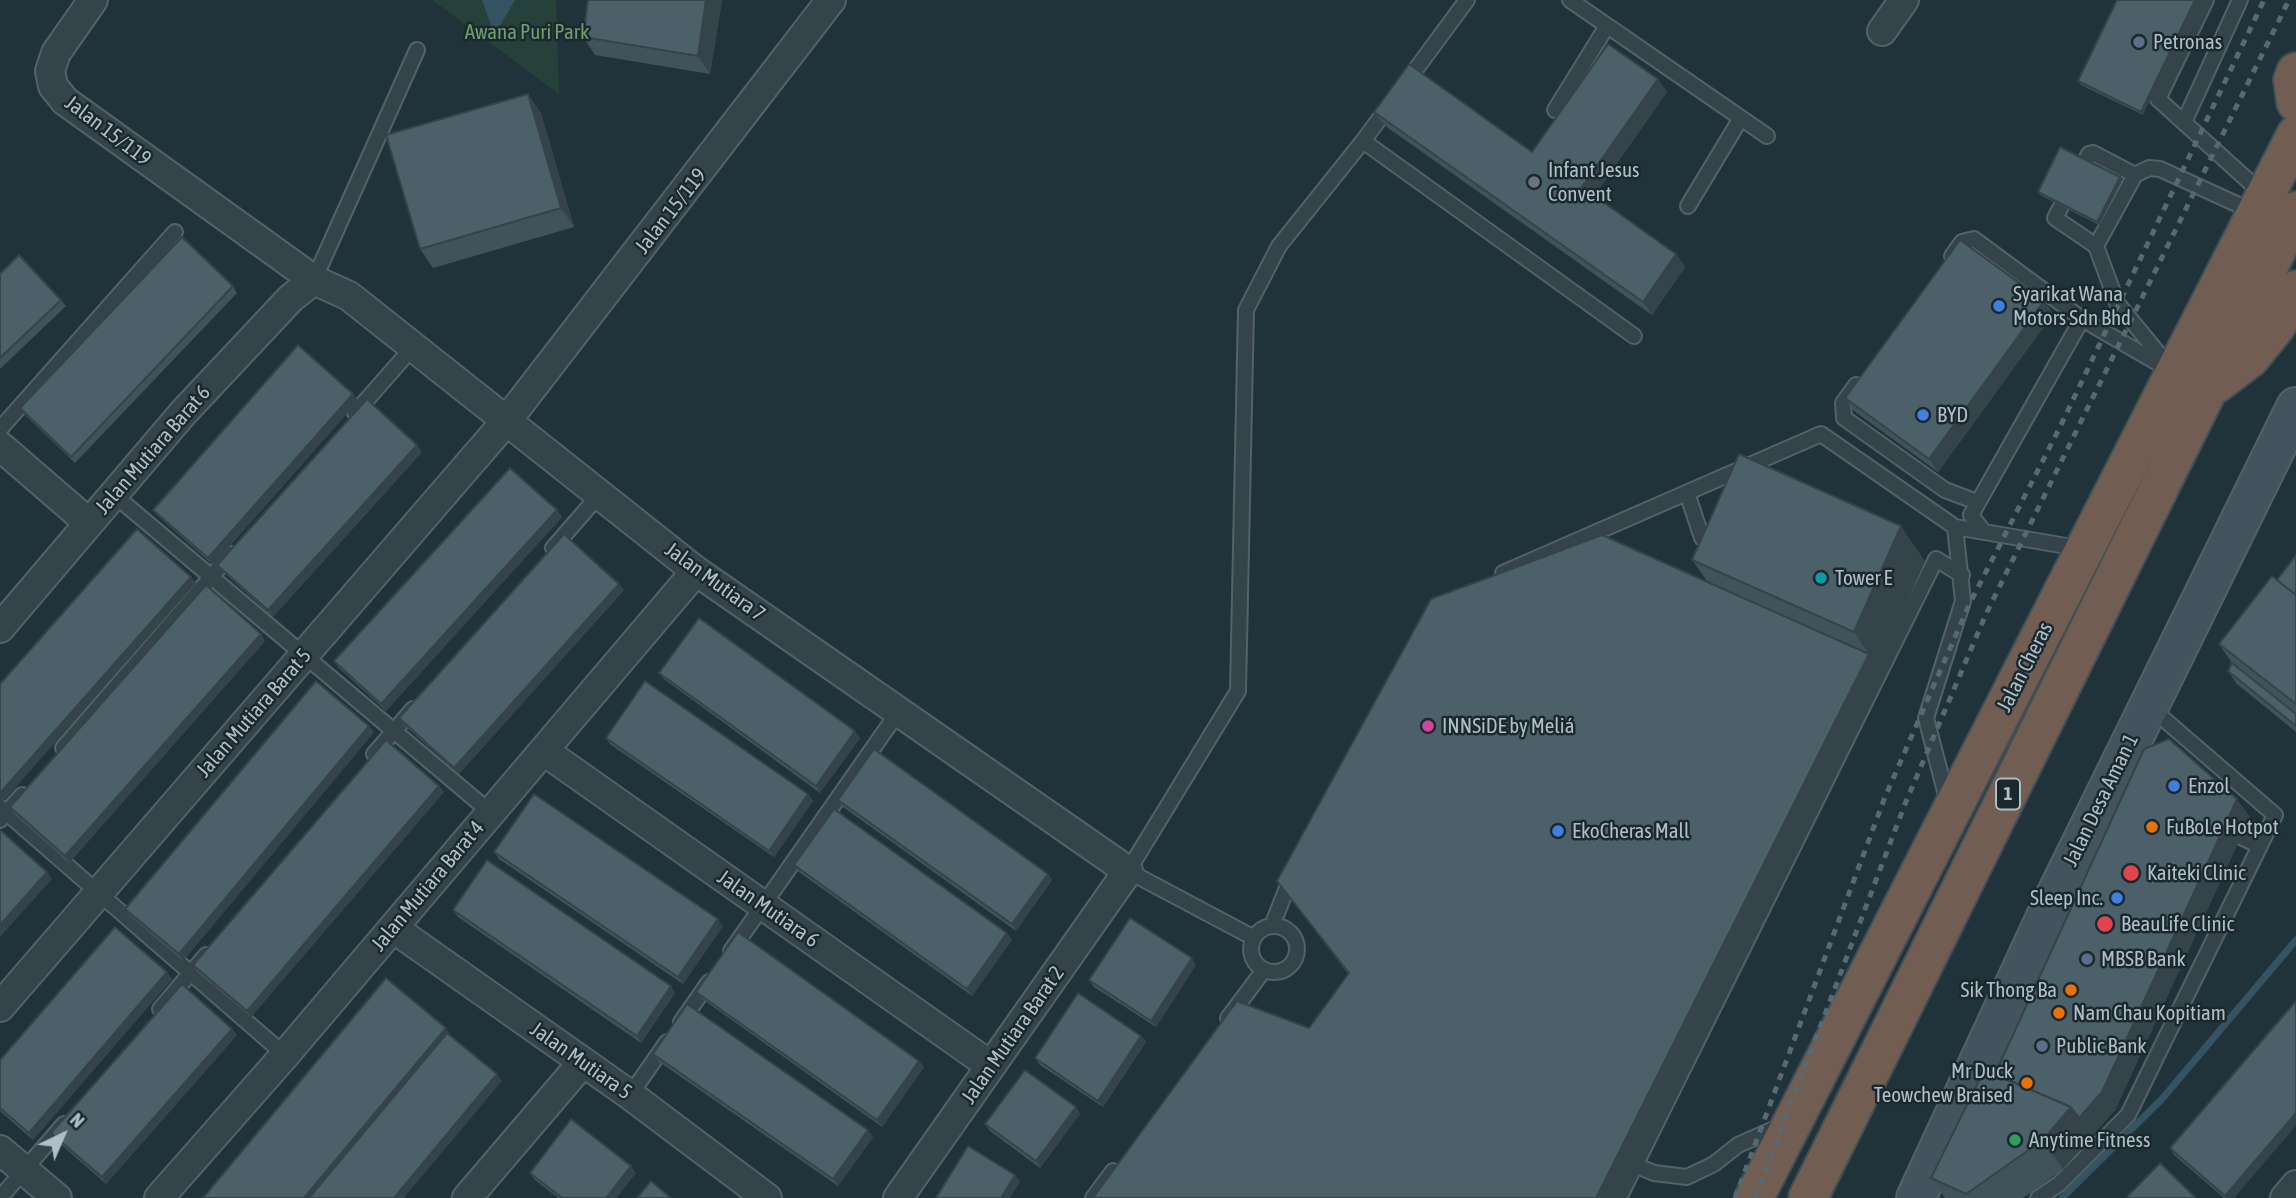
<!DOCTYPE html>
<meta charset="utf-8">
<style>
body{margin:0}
#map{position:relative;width:2296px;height:1198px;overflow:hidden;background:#21333a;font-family:"Asap Condensed",sans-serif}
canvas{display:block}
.north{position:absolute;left:28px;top:1100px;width:70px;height:70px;-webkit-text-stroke:5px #1b292f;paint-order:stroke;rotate:44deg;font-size:19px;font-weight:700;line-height:28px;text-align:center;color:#b0bfc7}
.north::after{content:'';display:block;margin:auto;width:24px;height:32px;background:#b0bfc7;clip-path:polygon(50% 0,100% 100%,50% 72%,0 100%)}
</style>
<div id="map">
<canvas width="2296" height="1198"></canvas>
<div class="north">N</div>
</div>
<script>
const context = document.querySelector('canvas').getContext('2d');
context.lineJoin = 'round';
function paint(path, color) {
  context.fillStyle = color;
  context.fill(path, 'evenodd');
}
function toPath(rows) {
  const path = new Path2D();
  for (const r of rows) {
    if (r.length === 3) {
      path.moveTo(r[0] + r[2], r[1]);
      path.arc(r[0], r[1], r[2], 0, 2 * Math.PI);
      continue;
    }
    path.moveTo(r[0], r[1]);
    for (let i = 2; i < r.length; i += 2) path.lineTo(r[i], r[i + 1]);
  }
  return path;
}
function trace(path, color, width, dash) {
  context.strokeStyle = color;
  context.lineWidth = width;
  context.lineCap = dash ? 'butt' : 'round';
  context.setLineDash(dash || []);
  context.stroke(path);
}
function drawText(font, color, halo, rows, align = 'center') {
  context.font = font + ' "Asap Condensed",sans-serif';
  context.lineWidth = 5;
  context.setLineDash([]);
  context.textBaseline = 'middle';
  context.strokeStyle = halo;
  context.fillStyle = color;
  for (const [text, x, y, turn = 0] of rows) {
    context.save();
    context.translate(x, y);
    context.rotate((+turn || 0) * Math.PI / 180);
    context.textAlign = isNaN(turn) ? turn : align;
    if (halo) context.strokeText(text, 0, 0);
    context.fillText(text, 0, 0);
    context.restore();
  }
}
paint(toPath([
 [432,0,556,0,559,94]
]), '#26403a');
paint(toPath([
 [482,0,515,0,499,27,493,31]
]), '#355362');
trace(toPath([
 [2062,1198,2162,1099,2296,940]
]), '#355362', 7);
const lane = toPath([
 [1570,0,1767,136],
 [2206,0,2158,99,2264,195],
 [1405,84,1467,0],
 [1555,110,1607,26],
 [2185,120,2240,0],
 [1363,141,1389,106],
 [2135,175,2093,153,2089,154,2055,218,2096,246,2117,303,2167,364],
 [1688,206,1741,118],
 [2096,246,2135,175,2149,168,2160,169,2254,212],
 [1952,256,1962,242,1974,239,2082,319,2173,372],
 [314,280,417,50],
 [1856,385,1843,403,1844,418,1945,490,1977,502],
 [355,413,414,346],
 [0,429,175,232],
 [1687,493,1702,538],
 [113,494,490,812],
 [1983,531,1971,515,2082,319],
 [553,548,600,494],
 [1503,573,1821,434,1955,527,2084,549],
 [63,748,231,554],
 [374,754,413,709],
 [1948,803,1926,718,1963,601,1955,527],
 [1,808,285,1055],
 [0,820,22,795],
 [2241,837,2260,846],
 [1272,926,1292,875],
 [1274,949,23],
 [1254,938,1128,871,1238,691,1246,310,1279,246,1363,141,1634,336],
 [731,951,899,711],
 [160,1009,206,955],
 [1228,1018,1264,970],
 [681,1022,709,982],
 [630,1095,667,1042],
 [1635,1165,1654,1173,1687,1177,1714,1164,1738,1145,1783,1125],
 [0,1198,64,1124],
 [1093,1198,1113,1171],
 [1619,1198,1936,559,1962,575],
 [2038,1198,2059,1184,2128,1115,2275,815,2151,708]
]);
const street = toPath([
 [93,0,56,53,50,71,53,86,65,101,314,280,349,296,696,571,1128,871,898,1198],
 [1882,31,1904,0],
 [0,446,89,523],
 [0,628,183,413,291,298,314,280],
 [544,751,991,1066],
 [393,928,630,1095,767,1198],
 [0,1007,508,419,831,0],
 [0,1150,57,1198],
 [159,1198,285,1055,696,571],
 [467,1198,583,1062],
 [2285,1198,2296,1185]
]);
const secondary = toPath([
 [1916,1198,2057,893,2296,407]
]);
const highway = toPath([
 [2296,72,2293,80,2296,102],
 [2217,383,2250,358,2276,326,2296,290],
 [1754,1198,2296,135],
 [1808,1198,2296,211]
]);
trace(lane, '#536268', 18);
trace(street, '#536268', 32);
trace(secondary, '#536268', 42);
trace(highway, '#404f55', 42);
trace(lane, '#35444b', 14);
trace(street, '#35444b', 28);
trace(secondary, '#43545e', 38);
trace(highway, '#715d52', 38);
trace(toPath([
 [1735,1198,1885,797,1969,605,2060,427,2264,0],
 [1755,1198,1905,804,1986,614,2289,0]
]), '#576972', 5, [7, 7]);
paint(toPath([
 [722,0,710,74,595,55,583,37],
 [2117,0,2143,115,2081,85,2078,81],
 [1658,79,1667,92,1594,196,1676,254,1685,267,1652,315,1384,125,1374,112,1532,152],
 [541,113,574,227,433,268,420,249],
 [2120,177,2122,180,2099,225,2040,195,2038,192],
 [0,274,61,300,66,306,0,369],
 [233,286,237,293,75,463,25,415,20,408],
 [2044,301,2053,314,1938,472,1854,411,1845,398],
 [353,394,358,401,213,565,158,516,153,510],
 [422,452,273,617,222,571,217,565],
 [557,510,562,517,386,711,339,668,334,661],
 [2296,555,2296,732,2237,684,2228,671,2232,663,2219,644,2277,580],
 [1692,560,1925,561,1879,667,1612,1198,1093,1198,1309,1028,1348,974,1277,881,1707,581],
 [619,584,624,590,459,774,404,725,399,718],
 [265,641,69,863,14,814,10,807],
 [659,673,860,738,820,793,664,679],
 [374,732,183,961,130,916,125,909],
 [606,738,808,794,813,801,774,857,611,745],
 [439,786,444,792,251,1017,197,972,193,965],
 [838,800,1052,880,1016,931,843,807],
 [2250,817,2115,1110,2063,1169,2023,1198,1945,1198,1931,1178,1995,1074],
 [494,852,723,926,683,984,499,859],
 [794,865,1007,933,1012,940,972,996,799,872],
 [453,910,675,993,641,1043,458,917],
 [1196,965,1156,1027,1094,987,1089,980],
 [172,979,33,1140,0,1111,0,1060],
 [696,992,919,1061,924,1067,882,1127,701,998],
 [232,1029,237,1035,106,1184,56,1140,51,1133],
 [1141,1036,1146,1042,1103,1107,1040,1065,1035,1058],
 [653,1054,873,1137,838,1186,658,1061],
 [1076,1107,1080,1114,1040,1168,990,1131,985,1124],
 [2170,1148,2234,1198,2224,1198,2174,1155],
 [530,1173,636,1173,616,1198,558,1198,535,1180]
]), '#41535a');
paint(toPath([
 [706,0,722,0,710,74,698,56],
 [2195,0,2199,0,2143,115,2141,112],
 [1658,79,1667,92,1591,200,1582,187],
 [528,94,541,113,574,227,561,208],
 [2120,177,2122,180,2099,225,2097,222],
 [1676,254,1685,267,1652,315,1643,302],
 [2044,301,2053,314,1938,472,1929,459],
 [353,394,358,401,213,565,208,558],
 [417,445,422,452,273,617,268,610],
 [557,510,562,517,386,711,381,704],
 [1901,526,1925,561,1879,667,1612,1198,1596,1198,1869,654,1854,632],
 [191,577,196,583,0,805,0,793],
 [619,584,624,590,459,774,454,768],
 [261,634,265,641,69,863,65,856],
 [369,726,374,732,183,961,179,954],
 [855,731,860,738,820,793,816,786],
 [439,786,444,792,251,1017,247,1011],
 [808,794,813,801,774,857,769,851],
 [2237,799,2250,817,2115,1110,2063,1169,2043,1140,2071,1107],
 [47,872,52,879,0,937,0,925],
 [1048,874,1052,880,1016,931,1012,924],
 [718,919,723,926,683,984,678,977],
 [1007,933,1012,940,972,996,967,989],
 [1192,958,1196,965,1156,1027,1151,1021],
 [167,972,172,979,33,1140,29,1133],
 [671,986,675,993,641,1043,637,1036],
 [446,1028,450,1035,314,1198,304,1198],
 [232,1029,237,1035,106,1184,102,1177],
 [1141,1036,1146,1042,1103,1107,1098,1101],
 [919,1061,924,1067,882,1127,877,1120],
 [497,1074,502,1081,404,1198,394,1198],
 [1076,1107,1080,1114,1040,1168,1036,1161],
 [2296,1113,2296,1126,2234,1198,2226,1198,2225,1196],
 [868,1130,873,1137,838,1186,833,1179],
 [631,1166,636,1173,616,1198,606,1198],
 [1015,1175,1020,1182,1010,1198,1001,1198]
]), '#35434a');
const building = toPath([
 [588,0,706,0,698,56,583,37,588,0],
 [2117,0,2195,0,2141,112,2078,81,2117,0],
 [1608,44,1658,79,1582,187,1676,254,1643,302,1374,112,1409,64,1532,152,1608,44],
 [528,94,561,208,420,249,386,135,528,94],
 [2060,147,2120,177,2097,222,2038,192,2060,147],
 [182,237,233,286,71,457,20,408,182,237],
 [1960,240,2044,301,1929,459,1845,398,1960,240],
 [19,255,61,300,0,358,0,274,19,255],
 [298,345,353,394,208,558,153,510,298,345],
 [367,399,417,445,268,610,217,565,367,399],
 [1739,454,1901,526,1854,632,1692,560,1739,454],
 [510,468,557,510,381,704,334,661,510,468],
 [137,529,191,577,0,793,0,684,137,529],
 [564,534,619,584,454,768,399,718,564,534],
 [1602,535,1869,654,1596,1198,1093,1198,1237,1001,1309,1028,1349,973,1277,881,1431,599,1602,535],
 [2296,555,2296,595,2277,580,2296,555],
 [2272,576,2296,595,2296,704,2219,644,2272,576],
 [206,585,261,634,65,856,10,807,206,585],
 [699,618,855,731,816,786,659,673,699,618],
 [2232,663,2296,714,2296,726,2228,671,2232,663],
 [316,681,369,726,179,954,125,909,316,681],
 [645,681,808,794,769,851,606,738,645,681],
 [2169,739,2237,799,2102,1092,2079,1118,2071,1107,1995,1074,2144,749,2169,739],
 [386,740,439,786,247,1011,193,965,386,740],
 [874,749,1048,874,1012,924,838,800,874,749],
 [534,794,718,919,678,977,494,852,534,794],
 [834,809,1007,933,967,989,794,865,834,809],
 [0,830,47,872,0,925,0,830],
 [487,860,671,986,637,1036,453,910,487,860],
 [1130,918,1192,958,1151,1021,1089,980,1130,918],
 [115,927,167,972,29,1133,0,1108,0,1060,115,927],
 [738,932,919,1061,877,1120,696,992,738,932],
 [386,978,446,1028,304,1198,203,1198,386,978],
 [182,984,232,1029,102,1177,51,1133,182,984],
 [1078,993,1141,1036,1098,1101,1035,1058,1078,993],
 [2296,1001,2296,1113,2225,1196,2170,1148,2296,1001],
 [687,1004,868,1130,833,1179,653,1054,687,1004],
 [447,1033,497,1074,394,1198,309,1198,447,1033],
 [1025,1070,1076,1107,1036,1161,985,1124,1025,1070],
 [1984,1070,2071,1107,2043,1140,1966,1194,1931,1178,1984,1070],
 [571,1119,631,1166,606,1198,562,1198,530,1173,571,1119],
 [968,1146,1015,1175,1001,1198,936,1198,968,1146],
 [2160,1163,2196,1198,2126,1198,2160,1163],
 [651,1181,671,1198,637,1198,651,1181]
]);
paint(building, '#4c6069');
trace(building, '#35434a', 2);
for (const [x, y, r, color] of [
 [2139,42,7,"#5c6f8a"],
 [1534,182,7,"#6b7280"],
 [1999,306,7,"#3f7fe0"],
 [1923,415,7,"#3f7fe0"],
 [1821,578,7,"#0f9aa8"],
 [1428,726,7,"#d1479c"],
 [2174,786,7,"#3f7fe0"],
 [2152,827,7,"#e8710a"],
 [1558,831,7,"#3f7fe0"],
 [2131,873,9,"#e0444e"],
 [2117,898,7,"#3f7fe0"],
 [2105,924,9,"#e0444e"],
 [2087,959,7,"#5c6f8a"],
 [2071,990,7,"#e8710a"],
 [2059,1013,7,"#e8710a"],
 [2042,1046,7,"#5c6f8a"],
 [2027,1083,7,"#e8710a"],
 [2015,1140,7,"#2e9e5b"]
]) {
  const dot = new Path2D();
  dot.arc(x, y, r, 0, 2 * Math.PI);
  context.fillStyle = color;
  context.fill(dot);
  trace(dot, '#1b292f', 2.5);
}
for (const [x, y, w] of [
 [2008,794,24]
]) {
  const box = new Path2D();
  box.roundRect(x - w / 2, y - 15.5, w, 31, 5);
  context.fillStyle = '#1b292f';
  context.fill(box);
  trace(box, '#b0bfc7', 2);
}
drawText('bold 19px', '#b0bfc7', null, [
 ["1",2008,794]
]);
drawText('21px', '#709d6f', '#1b292f', [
 ["Awana Puri Park",527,32]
]);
drawText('21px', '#b0bfc7', '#1b292f', [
 ["Petronas",2153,42],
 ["Infant Jesus",1548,170],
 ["Convent",1548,194],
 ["Syarikat Wana",2013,294],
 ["Motors Sdn Bhd",2013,318],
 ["BYD",1937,415],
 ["Tower E",1835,578],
 ["INNSiDE by Meliá",1442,726],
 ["Enzol",2188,786],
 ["FuBoLe Hotpot",2166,827],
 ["EkoCheras Mall",1572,831],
 ["Kaiteki Clinic",2147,873],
 ["Sleep Inc.",2103,898,"right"],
 ["BeauLife Clinic",2121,924],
 ["MBSB Bank",2101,959],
 ["Sik Thong Ba",2057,990,"right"],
 ["Nam Chau Kopitiam",2073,1013],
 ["Public Bank",2056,1046],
 ["Mr Duck",2013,1071,"right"],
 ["Teowchew Braised",2013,1095,"right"],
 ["Anytime Fitness",2029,1140]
], 'left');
drawText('21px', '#b0bfc7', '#1b292f', [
 ["Jalan 15/119",108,131,37],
 ["Jalan 15/119",671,211,-52],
 ["Jalan Mutiara Barat 6",153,450,-49],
 ["Jalan Mutiara 7",715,582,36],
 ["Jalan Cheras",2025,667,-63],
 ["Jalan Mutiara Barat 5",254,713,-49],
 ["Jalan Desa Aman 1",2101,800,-64],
 ["Jalan Mutiara Barat 4",428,886,-50],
 ["Jalan Mutiara 6",768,909,35],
 ["Jalan Mutiara Barat 2",1013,1035,-55],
 ["Jalan Mutiara 5",581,1061,35]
]);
</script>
